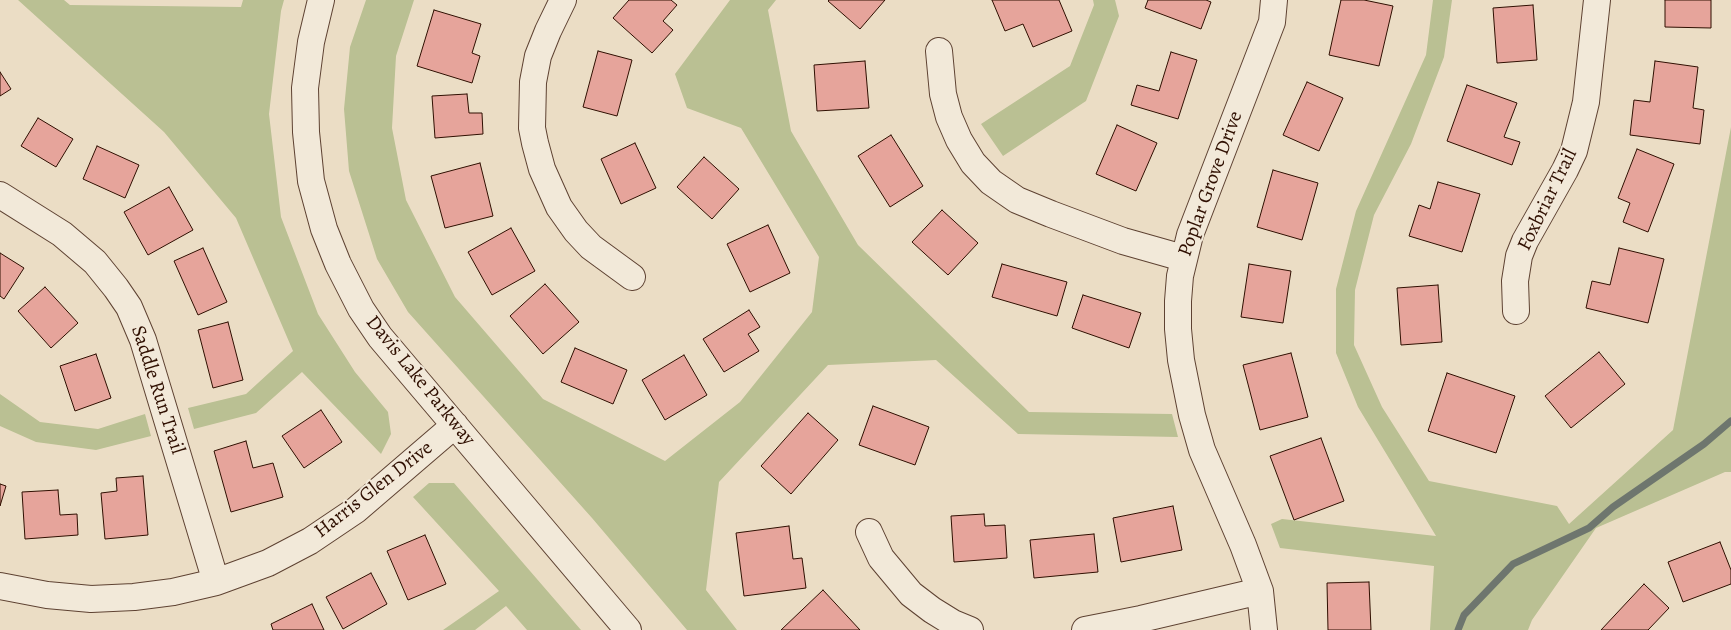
<!DOCTYPE html>
<style>
body{margin:0}
canvas{display:block;background:#ebddc5}
</style>
<canvas width="1731" height="630"></canvas>
<script>
const context = document.querySelector('canvas').getContext('2d');
context.lineJoin = 'round';
function paint(path, color) {
  context.fillStyle = color;
  context.fill(path, 'evenodd');
}
function toPath(rows) {
  const path = new Path2D();
  for (const r of rows) {
    path.moveTo(r[0], r[1]);
    for (let i = 2; i < r.length; i += 2) path.lineTo(r[i], r[i + 1]);
  }
  return path;
}
function trace(path, color, width, dash) {
  context.strokeStyle = color;
  context.lineWidth = width;
  context.lineCap = dash ? 'butt' : 'round';
  context.setLineDash(dash || []);
  context.stroke(path);
}
function drawText(font, color, halo, rows, align = 'center') {
  context.font = font + ' Alegreya,serif';
  context.lineWidth = 4;
  context.setLineDash([]);
  context.textBaseline = 'middle';
  context.strokeStyle = halo;
  context.fillStyle = color;
  for (const [text, x, y, turn = 0] of rows) {
    context.save();
    context.translate(x, y);
    context.rotate((+turn || 0) * Math.PI / 180);
    context.textAlign = isNaN(turn) ? turn : align;
    if (halo) context.strokeText(text, 0, 0);
    context.fillText(text, 0, 0);
    context.restore();
  }
}
paint(toPath([
 [18,0,64,0,70,5,241,7,243,0,284,0,281,11,269,114,281,217,318,314,355,372,388,412,391,434,381,454,302,372,256,413,194,429,188,408,246,394,293,351,236,218,164,132],
 [366,0,414,0,396,56,392,128,406,200,455,297,543,399,665,461,740,402,812,312,819,257,741,128,687,108,675,74,730,0,776,0,768,10,791,131,858,245,1029,412,1172,414,1178,437,1018,434,936,360,828,365,719,482,706,590,737,630,687,630,592,518,408,312,377,259,349,171,344,109,350,47],
 [1093,0,1115,0,1119,16,1086,101,1003,156,981,124,1070,66,1094,5],
 [1433,0,1452,0,1444,57,1411,144,1374,215,1355,290,1354,345,1382,407,1429,481,1557,506,1569,524,1673,430,1731,127,1731,472,1725,472,1596,528,1532,620,1528,630,1430,630,1434,566,1280,548,1271,524,1282,519,1436,536,1358,407,1336,353,1336,289,1356,211,1426,55],
 [0,394,40,422,98,429,145,414,151,436,96,450,36,442,0,426],
 [429,483,454,483,581,630,527,630,506,606,475,630,443,630,499,591,413,497]
]), '#bac093');
trace(toPath([
 [1458,630,1464,615,1513,564,1589,528,1613,507,1704,444,1731,421]
]), '#6e766e', 7);
const building = toPath([
 [629,0,671,0,677,5,663,21,673,30,652,53,613,18,629,0],
 [829,0,885,0,860,29,828,1,829,0],
 [992,0,1059,0,1072,31,1033,47,1023,24,1005,31,992,0],
 [1148,0,1206,0,1211,2,1201,29,1145,8,1148,0],
 [1341,0,1364,0,1393,6,1379,66,1329,55,1341,0],
 [1665,0,1711,0,1711,28,1665,27,1665,0],
 [1533,5,1537,60,1497,63,1493,8,1533,5],
 [434,10,481,24,472,53,480,56,472,83,417,66,434,10],
 [598,51,632,60,617,116,583,107,598,51],
 [1171,52,1197,60,1178,119,1131,105,1137,85,1159,91,1171,52],
 [865,61,869,108,817,111,814,65,865,61],
 [1655,61,1698,67,1693,108,1704,110,1700,144,1630,135,1634,100,1650,102,1655,61],
 [0,72,11,89,0,96,0,72],
 [1307,82,1343,98,1319,151,1283,135,1307,82],
 [1467,85,1517,103,1504,137,1520,142,1512,165,1447,141,1467,85],
 [467,94,469,113,482,113,483,134,435,138,432,96,467,94],
 [38,118,73,139,56,167,21,146,38,118],
 [1117,125,1157,143,1136,191,1096,174,1117,125],
 [891,135,923,186,890,207,858,156,891,135],
 [635,143,656,188,621,204,601,159,635,143],
 [97,146,139,165,125,198,83,179,97,146],
 [1637,149,1674,164,1648,232,1623,222,1630,203,1618,198,1637,149],
 [704,157,739,189,712,219,677,187,704,157],
 [480,163,493,216,445,228,431,176,480,163],
 [1273,170,1318,183,1302,240,1257,227,1273,170],
 [1438,182,1480,194,1462,252,1409,236,1419,205,1430,209,1438,182],
 [169,187,193,230,148,255,124,212,169,187],
 [942,210,978,243,948,275,912,242,942,210],
 [768,225,790,273,750,292,727,244,768,225],
 [511,228,535,271,492,295,468,252,511,228],
 [203,248,227,302,198,315,174,261,203,248],
 [1619,248,1664,259,1648,323,1586,308,1592,281,1610,285,1619,248],
 [0,253,24,268,4,299,0,296,0,253],
 [1002,264,1067,282,1057,316,992,297,1002,264],
 [1249,264,1291,271,1283,323,1241,317,1249,264],
 [545,284,579,322,543,354,510,316,545,284],
 [1438,285,1442,342,1401,345,1397,288,1438,285],
 [45,287,78,323,51,348,18,311,45,287],
 [1083,295,1141,313,1129,348,1072,328,1083,295],
 [749,310,760,327,748,334,759,351,724,372,703,339,749,310],
 [228,322,243,380,213,388,198,330,228,322],
 [575,348,627,370,613,404,561,382,575,348],
 [1599,352,1625,384,1571,428,1545,396,1599,352],
 [1291,353,1308,417,1260,430,1243,365,1291,353],
 [96,354,111,398,75,411,60,366,96,354],
 [684,355,707,395,665,420,642,380,684,355],
 [1447,373,1515,396,1496,453,1428,431,1447,373],
 [873,406,929,427,915,465,859,445,873,406],
 [321,410,342,442,304,468,282,436,321,410],
 [808,413,838,440,791,494,761,466,808,413],
 [1321,438,1344,501,1294,520,1270,456,1321,438],
 [246,441,253,468,273,463,283,497,231,512,214,451,246,441],
 [143,476,148,535,105,539,101,493,117,491,116,478,143,476],
 [0,484,6,486,0,506,0,484],
 [58,490,60,515,77,514,78,535,25,539,22,492,58,490],
 [1173,506,1182,550,1121,562,1113,518,1173,506],
 [984,514,985,526,1005,525,1007,558,954,562,951,516,984,514],
 [789,526,793,559,802,558,806,588,744,596,736,533,789,526],
 [1094,534,1098,572,1034,578,1030,540,1094,534],
 [425,535,446,584,408,600,387,551,425,535],
 [1720,542,1731,570,1731,584,1683,602,1668,562,1720,542],
 [371,573,387,604,343,629,326,597,371,573],
 [1369,582,1371,630,1328,630,1327,583,1369,582],
 [1644,584,1669,608,1648,630,1601,630,1644,584],
 [823,590,860,630,781,630,823,590],
 [312,604,324,630,273,630,271,624,312,604]
]);
paint(building, '#e6a49b');
trace(building, '#2f0f01', 1);
const minor = toPath([
 [321,0,311,42,305,88,306,132,311,181,324,229,338,264,361,309,380,337,628,630],
 [563,0,548,31,538,56,533,82,532,128,535,143,542,169,559,207,576,231,591,247,632,277],
 [939,51,943,94,949,117,959,140,973,163,991,182,1017,200,1051,214,1123,241,1183,258],
 [0,195,62,234,95,262,116,288,129,307,143,340,216,582],
 [1516,311,1515,281,1519,256,1525,241,1565,170,1574,151,1586,102,1597,0],
 [869,532,881,558,911,594,932,610,953,623,970,630],
 [0,586,47,595,91,599,134,597,173,592,216,582,268,563,310,541,356,510,455,425],
 [1085,630,1141,619,1260,591],
 [1264,630,1260,591,1243,545,1202,450,1192,415,1181,360,1178,329,1178,301,1180,276,1190,235,1272,22,1274,0]
]);
trace(minor, '#5e4232', 28);
trace(minor, '#f2e9d9', 26);
drawText('20px', '#2f0f01', '#f2e9d9', [
 ["Poplar Grove Drive",1211,184,-70],
 ["Foxbriar Trail",1548,200,-64],
 ["Davis Lake Parkway",420,381,51],
 ["Saddle Run Trail",157,390,72],
 ["Harris Glen Drive",374,490,-38]
]);
</script>
